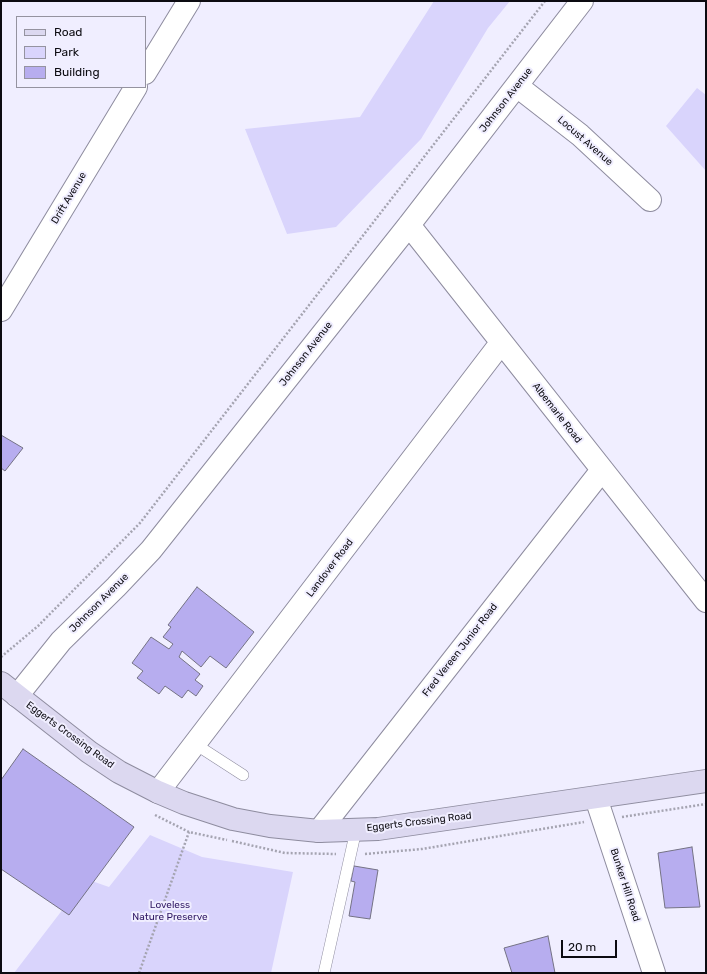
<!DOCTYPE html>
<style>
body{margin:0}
#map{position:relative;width:707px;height:974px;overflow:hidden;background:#f0eeff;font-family:Rubik,sans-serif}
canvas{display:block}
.frame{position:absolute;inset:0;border:2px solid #0c0b11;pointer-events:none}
.legend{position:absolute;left:16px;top:16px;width:130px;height:72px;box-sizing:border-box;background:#f0eeff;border:1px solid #9593a0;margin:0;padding:5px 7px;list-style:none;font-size:12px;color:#0c0b11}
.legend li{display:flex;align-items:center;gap:8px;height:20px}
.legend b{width:20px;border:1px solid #9593a0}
.scale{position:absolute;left:561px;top:940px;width:56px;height:18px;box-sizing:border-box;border:2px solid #0c0b11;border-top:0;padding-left:5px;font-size:12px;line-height:14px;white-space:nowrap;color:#0c0b11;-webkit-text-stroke:3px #f0eeff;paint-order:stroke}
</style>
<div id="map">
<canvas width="707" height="974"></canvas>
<div class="frame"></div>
<ul class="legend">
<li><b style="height:5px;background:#dcd8f0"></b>Road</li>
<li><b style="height:11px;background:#d9d4fc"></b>Park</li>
<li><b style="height:11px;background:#b7adef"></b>Building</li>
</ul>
<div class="scale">20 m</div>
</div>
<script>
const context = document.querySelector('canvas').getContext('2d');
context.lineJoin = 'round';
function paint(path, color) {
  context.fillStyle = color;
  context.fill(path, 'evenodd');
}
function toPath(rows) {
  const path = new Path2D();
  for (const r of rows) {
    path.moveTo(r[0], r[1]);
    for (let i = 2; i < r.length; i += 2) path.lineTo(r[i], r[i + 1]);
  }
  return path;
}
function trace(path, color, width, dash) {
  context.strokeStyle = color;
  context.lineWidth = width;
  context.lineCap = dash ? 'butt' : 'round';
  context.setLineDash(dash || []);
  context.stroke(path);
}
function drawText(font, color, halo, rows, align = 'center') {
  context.font = font + ' Rubik,sans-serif';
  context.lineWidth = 4;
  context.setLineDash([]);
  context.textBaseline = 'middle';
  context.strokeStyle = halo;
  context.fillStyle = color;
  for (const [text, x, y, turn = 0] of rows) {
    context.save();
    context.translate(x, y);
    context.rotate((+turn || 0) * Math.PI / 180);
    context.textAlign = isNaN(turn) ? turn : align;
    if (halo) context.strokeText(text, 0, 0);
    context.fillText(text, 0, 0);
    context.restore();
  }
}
paint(toPath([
 [434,1,510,1,488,28,421,139,336,227,287,234,245,129,360,117],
 [697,88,706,95,706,171,666,126],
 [150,835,202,857,293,872,271,973,14,973,86,879,109,887]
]), '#d9d4fc');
const building = toPath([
 [1,435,23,448,5,471,1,468,1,435],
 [197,587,254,632,226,668,210,656,201,667,182,651,179,657,200,674,195,680,203,686,196,696,188,690,182,698,165,686,159,694,137,678,143,671,132,663,151,637,169,649,173,644,163,637,171,627,168,625,197,587],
 [23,749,134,827,69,915,1,869,1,780,23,749],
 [692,847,700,907,665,908,658,853,692,847],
 [354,866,378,870,370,919,349,916,355,882,351,881,354,866],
 [548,936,555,973,512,973,504,948,548,936]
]);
paint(building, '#b7adef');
trace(building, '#747284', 1);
const lane = toPath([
 [195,744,243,775],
 [324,973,356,830]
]);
const street = toPath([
 [145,73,189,1],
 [517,86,580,135,650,200],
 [409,225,706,601],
 [1,310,136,87],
 [17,696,61,641,116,587,151,550,409,225,582,1],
 [158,792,501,343],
 [596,798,654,973],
 [319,831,602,470]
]);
const secondary = toPath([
 [1,683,89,752,119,772,158,792,184,803,233,819,270,826,319,831,378,829,706,781]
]);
trace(lane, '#8e8c9f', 12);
trace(street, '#8e8c9f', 24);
trace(secondary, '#8e8c9f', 24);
trace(toPath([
 [1,657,38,626,140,523,545,1],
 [155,815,189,832,227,840],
 [622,817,706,804],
 [232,841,285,853,336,854],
 [365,854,422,849,584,822],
 [139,973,189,832]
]), '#a5a4b1', 2.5, [2, 2]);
trace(lane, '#fff', 11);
trace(street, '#fff', 22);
trace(secondary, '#dcd8f0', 22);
drawText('10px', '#0c0b11', '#f0eeff', [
 ["Johnson Avenue",506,100,-52],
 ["Locust Avenue",585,141,41],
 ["Drift Avenue",69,198,-59],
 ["Johnson Avenue",306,354,-52],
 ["Albemarle Road",557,413,52],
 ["Landover Road",330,568,-53],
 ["Johnson Avenue",99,603,-45],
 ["Fred Vereen Junior Road",460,650,-52],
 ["Eggerts Crossing Road",70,735,36],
 ["Eggerts Crossing Road",419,822,-7],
 ["Bunker Hill Road",625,885,72]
]);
drawText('10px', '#2f1763', '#f0eeff', [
 ["Loveless",170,905],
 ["Nature Preserve",170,917]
]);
</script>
